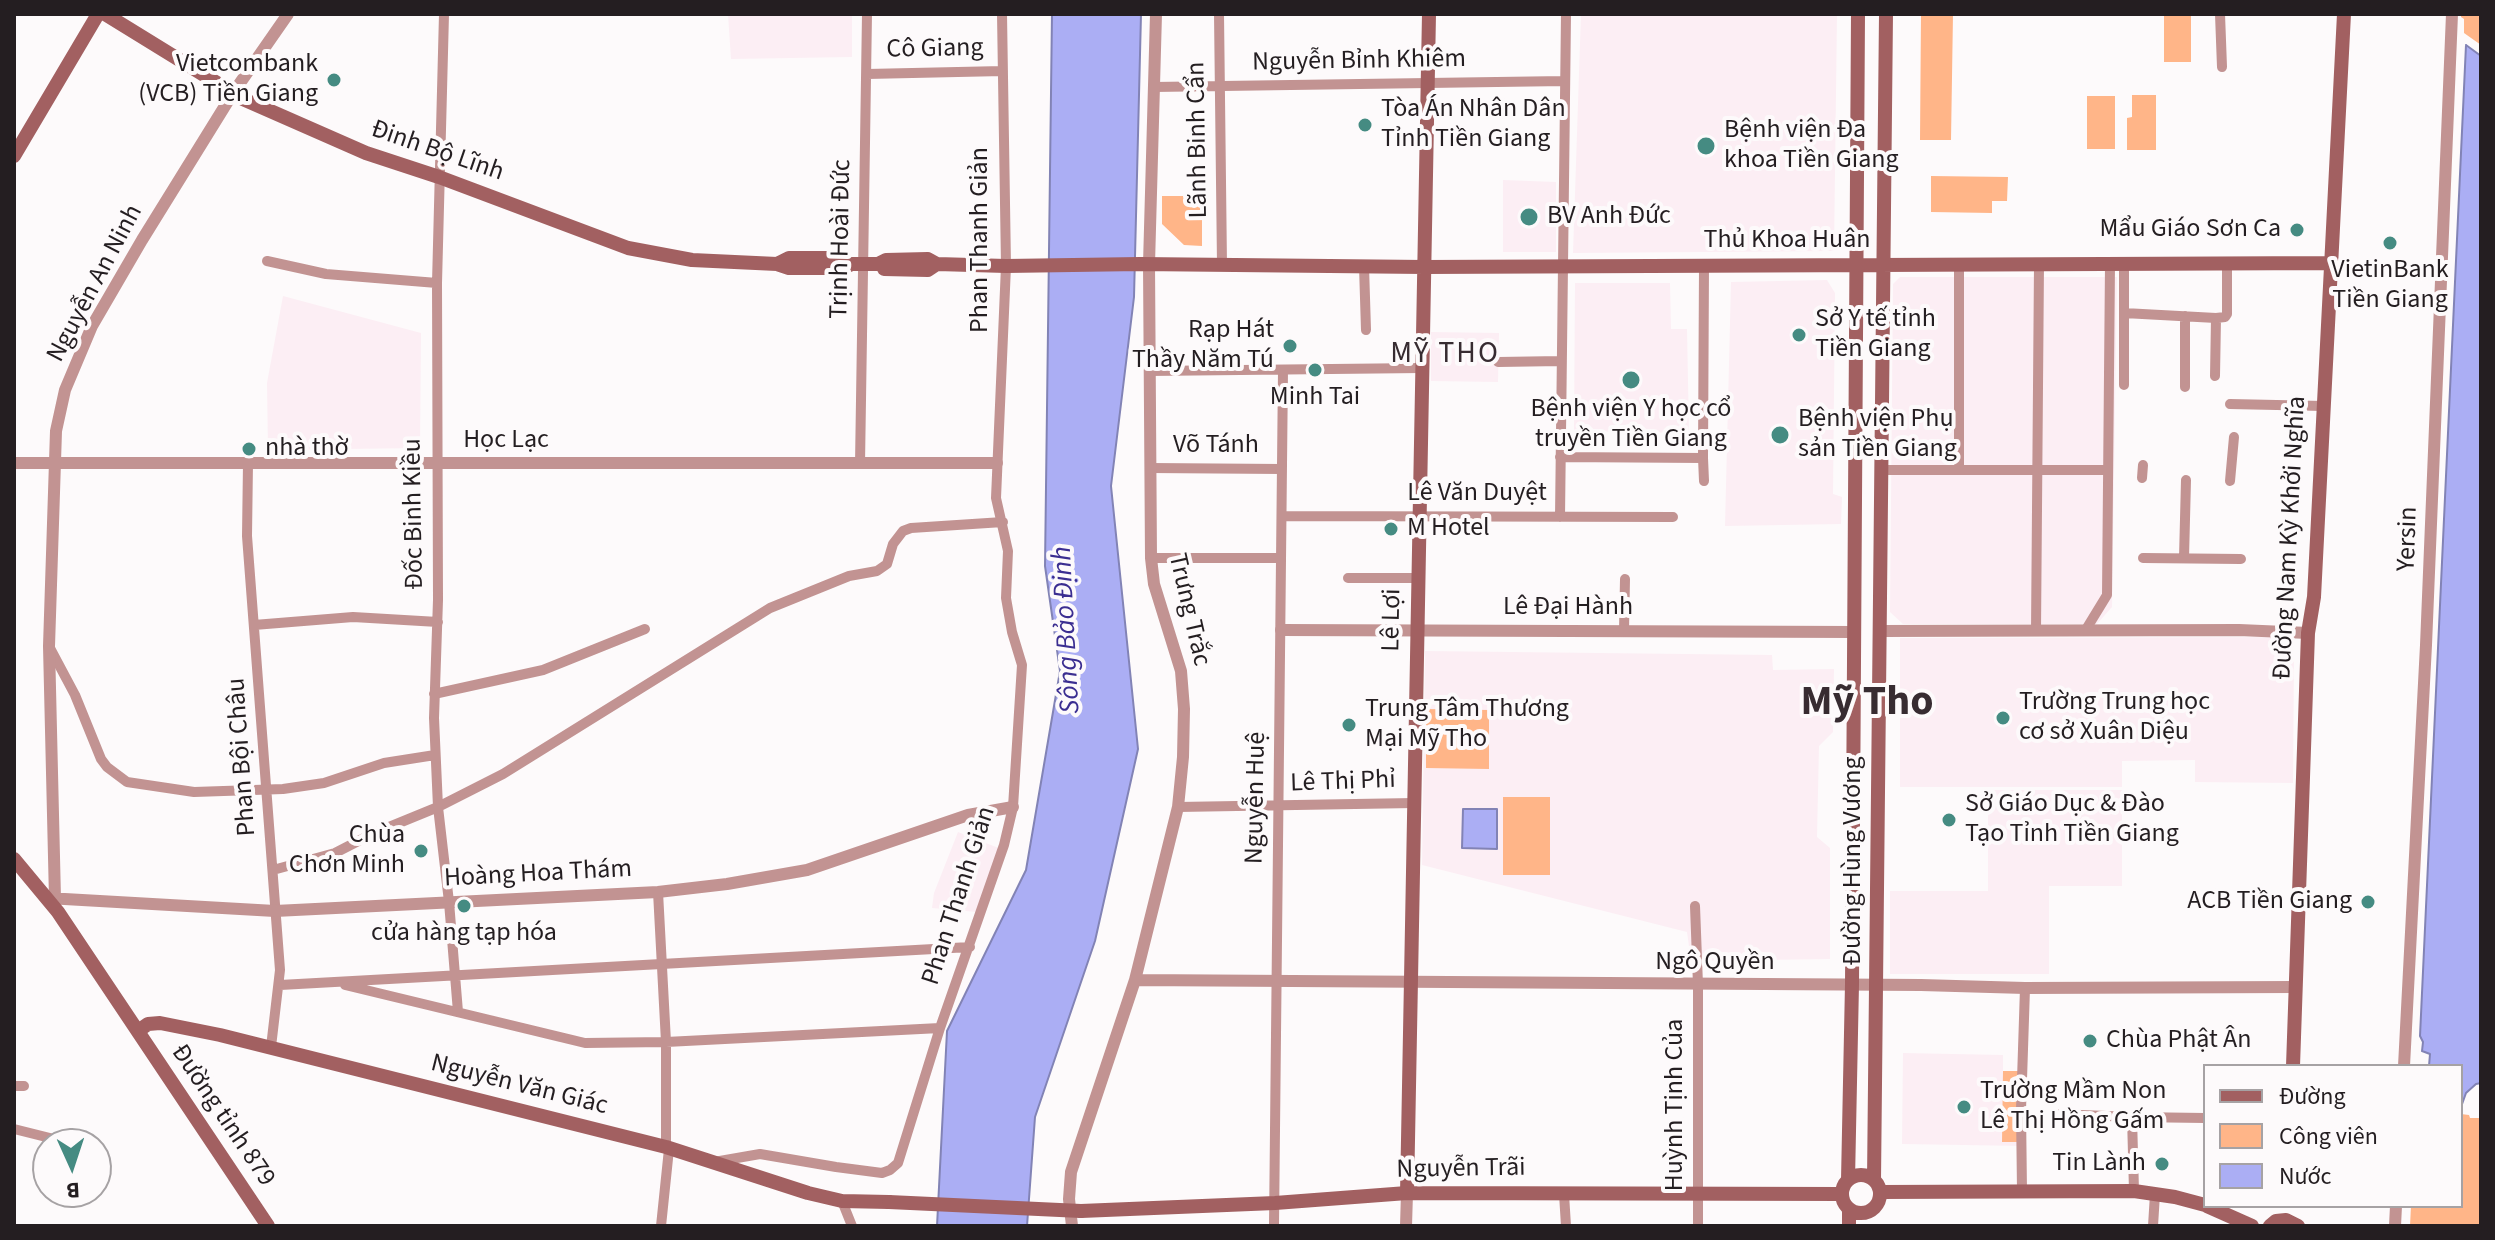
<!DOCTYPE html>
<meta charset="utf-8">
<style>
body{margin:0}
#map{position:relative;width:2495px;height:1240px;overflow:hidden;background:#fdfafb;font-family:"Source Sans 3",sans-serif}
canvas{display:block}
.frame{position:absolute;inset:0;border:16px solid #241e21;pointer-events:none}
.legend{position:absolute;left:2203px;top:1064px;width:260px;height:144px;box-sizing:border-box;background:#fdfafb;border:2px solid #a6a2a4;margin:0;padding:10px 14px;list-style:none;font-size:24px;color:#241e21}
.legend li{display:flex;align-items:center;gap:16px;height:40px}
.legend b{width:40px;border:2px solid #a6a2a4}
.north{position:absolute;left:32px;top:1128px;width:80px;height:80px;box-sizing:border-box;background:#fdfafb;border:2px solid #a6a2a4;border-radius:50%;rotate:177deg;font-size:22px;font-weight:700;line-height:32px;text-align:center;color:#241e21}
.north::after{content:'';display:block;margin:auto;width:28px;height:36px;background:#458b82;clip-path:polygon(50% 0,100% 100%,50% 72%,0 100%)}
</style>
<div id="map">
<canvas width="2495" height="1240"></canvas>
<div class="frame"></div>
<ul class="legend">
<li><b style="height:10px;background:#a26061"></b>Đường</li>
<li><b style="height:22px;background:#ffb588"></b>Công viên</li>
<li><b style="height:22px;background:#abaef4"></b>Nước</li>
</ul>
<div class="north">B</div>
</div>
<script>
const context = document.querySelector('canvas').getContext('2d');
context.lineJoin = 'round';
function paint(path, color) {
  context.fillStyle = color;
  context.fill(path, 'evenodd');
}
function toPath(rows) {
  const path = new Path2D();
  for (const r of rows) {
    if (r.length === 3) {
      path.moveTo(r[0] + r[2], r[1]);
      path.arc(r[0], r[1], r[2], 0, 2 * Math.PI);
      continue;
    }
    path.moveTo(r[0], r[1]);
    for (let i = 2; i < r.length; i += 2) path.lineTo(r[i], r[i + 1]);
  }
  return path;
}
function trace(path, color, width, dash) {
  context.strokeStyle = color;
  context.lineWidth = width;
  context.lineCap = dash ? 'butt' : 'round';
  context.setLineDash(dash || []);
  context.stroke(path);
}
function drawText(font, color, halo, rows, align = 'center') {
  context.font = font + ' "Source Sans 3",sans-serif';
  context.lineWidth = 8;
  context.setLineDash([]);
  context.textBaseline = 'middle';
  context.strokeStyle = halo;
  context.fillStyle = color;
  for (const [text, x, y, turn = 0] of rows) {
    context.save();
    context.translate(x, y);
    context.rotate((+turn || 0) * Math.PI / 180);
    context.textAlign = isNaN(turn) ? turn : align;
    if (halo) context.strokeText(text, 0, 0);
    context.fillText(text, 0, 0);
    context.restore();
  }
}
paint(toPath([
 [728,14,852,14,852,57,731,59],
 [1581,14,1837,14,1834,251,1573,253],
 [1503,180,1556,182,1556,252,1503,252],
 [1900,277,2117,277,2112,607,2097,624,1903,624,1890,612,1893,284],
 [1827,280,1835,293,1833,494,1842,497,1841,524,1725,526,1731,282],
 [1575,283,1670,283,1671,329,1687,329,1689,433,1574,431],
 [283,296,421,333,420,448,268,450,267,383],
 [1431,332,1499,333,1498,382,1431,381],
 [2287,637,2287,653,2294,653,2293,783,2195,782,2195,760,2122,761,2122,787,1900,787,1900,638],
 [1425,651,1772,655,1773,670,1834,669,1833,732,1819,746,1817,837,1830,848,1830,959,1691,961,1687,932,1422,865],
 [1988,790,2122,790,2122,886,2049,886,2049,974,1890,974,1890,891,1988,891],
 [958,832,1001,849,977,912,932,908,934,893],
 [1903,1053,2003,1055,2003,1071,2025,1146,1902,1144]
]), '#fceef4');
paint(toPath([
 [1921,14,1953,14,1951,140,1920,140],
 [2164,14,2191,14,2191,62,2164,62],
 [2461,14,2481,14,2481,45,2464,33,2464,19,2461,17],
 [2132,95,2156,95,2156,150,2127,150,2127,118,2132,117],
 [2087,96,2115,96,2115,149,2087,149],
 [1931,176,2008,177,2007,201,1992,201,1992,213,1931,212],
 [1162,196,1202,196,1202,246,1184,245,1162,224],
 [1426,709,1489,710,1489,769,1426,768],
 [1503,797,1550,797,1550,875,1503,875],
 [2003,1071,2024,1071,2023,1142,2002,1142],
 [2461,1114,2469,1115,2470,1118,2481,1118,2481,1226,2410,1226,2411,1206,2461,1206]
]), '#ffb588');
const water = toPath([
 [1052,14,1141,14,1134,297,1111,486,1138,749,1095,941,1035,1117,1027,1226,937,1226,947,1031,1026,870,1060,671,1045,566,1052,14],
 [2466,45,2481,56,2481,1083,2476,1084,2466,1093,2461,1107,2461,1066,2429,1066,2430,1054,2422,1051,2423,1042,2420,1036,2466,45],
 [1463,809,1497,809,1497,849,1462,848,1463,809]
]);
paint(water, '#abaef4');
trace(water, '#8283b5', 2);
trace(toPath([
 [444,14,437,283,438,600,434,718,438,807,449,902,458,1012],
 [1219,14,1222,265],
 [2220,14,2222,67],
 [867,74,1003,71],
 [1154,87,1565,81],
 [267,261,326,274,437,283],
 [1959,265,1959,469],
 [1364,266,1366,330],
 [2124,313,2216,318],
 [1498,362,1561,361],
 [1149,371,1422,368],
 [2215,376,2216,318,2225,317,2227,314,2227,263],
 [2124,385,2124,264],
 [2185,387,2185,316],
 [2230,404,2323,406],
 [1560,457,1703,458,1704,266],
 [1703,458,1704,481],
 [248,463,247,536,280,970,271,1047],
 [860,464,867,14],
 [1150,468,1282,469],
 [1883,470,2108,470],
 [2142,478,2143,465],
 [2230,481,2234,437],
 [1282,516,1673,517],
 [1560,517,1566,14],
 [1151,558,1281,558],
 [2143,558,2241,559],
 [2184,558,2186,480],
 [1348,578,1418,578],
 [254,625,353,617,438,622],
 [1624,631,1625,579],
 [2036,631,2039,264],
 [2085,631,2107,595,2110,264],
 [50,648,75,695,101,759,107,767,127,782,194,792,283,789,324,783,384,763,435,755],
 [434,694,543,670,645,629],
 [1178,807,1414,803],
 [273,870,335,853,372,834,438,807,503,774,770,608,849,576,877,571,887,564,893,544,903,531,911,528,1003,522],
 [658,892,666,1042,666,1147],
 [1695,906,1698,985,1698,1226],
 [280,985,970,947],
 [345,985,585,1043,666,1042,940,1028],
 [14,1086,24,1086],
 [2056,1114,2132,1117,2134,1191],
 [2132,1117,2205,1118],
 [14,1129,58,1140],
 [714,1162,760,1154,836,1167,882,1173,890,1170,898,1163,940,1028,1004,845,1013,807,1022,665,1012,632,1006,598,1008,551,996,498,1006,266,1002,14],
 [2022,1191,2021,1110,2025,988],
 [1564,1194,1566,1226],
 [842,1201,852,1226],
 [661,1226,669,1149],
 [1274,1226,1283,370],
 [2153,1226,2155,1194]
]), '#c29392', 10);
trace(toPath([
 [14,463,997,463],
 [1281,630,1854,632],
 [1880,631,2239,630,2308,633],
 [47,898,275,911,658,892,727,884,807,870,968,815,1013,807],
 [55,899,49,646,56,431,65,390,92,326,142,240,233,93,288,14],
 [1135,980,1921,985,2025,988,2296,987],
 [2404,1066,2426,645,2452,14],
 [1072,1226,1069,1199,1071,1172,1135,980,1178,807,1183,757,1184,709,1181,671,1154,584,1151,558,1149,264,1156,14],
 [1406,1226,1407,1193],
 [2395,1226,2396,1206]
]), '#c29392', 12);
trace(toPath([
 [105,14,243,99,366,153,439,177,628,248,692,260,777,264,789,268,842,268,852,264,878,264,886,260,928,259,937,264,1006,266,1140,264,1424,267,2330,263],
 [14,156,98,14],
 [777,264,789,258,841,258],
 [884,269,928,270,937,264],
 [14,859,58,912,268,1226],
 [138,1031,148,1024,160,1023,220,1035,666,1147,808,1193,842,1201,889,1202],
 [2293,1066,2308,633,2314,597,2344,14],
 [1861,1194,19],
 [1848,1180,1852,984,1858,14],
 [1874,1180,1886,14],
 [1880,1192,2134,1191,2175,1197,2205,1205],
 [1407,1193,1429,14],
 [2207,1206,2252,1226],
 [1849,1209,1849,1226],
 [1081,1211,1275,1203,1407,1193,1842,1194],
 [2270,1226,2276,1221,2286,1220,2298,1226]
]), '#a26061', 14);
trace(toPath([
 [889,1202,1081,1211]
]), '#a26061', 14);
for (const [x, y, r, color] of [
 [334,80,8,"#458b82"],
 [1365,125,8,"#458b82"],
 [1706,146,10,"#458b82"],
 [1529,217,10,"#458b82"],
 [2297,230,8,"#458b82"],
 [2390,243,8,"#458b82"],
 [1799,335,8,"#458b82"],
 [1290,346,8,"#458b82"],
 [1315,370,8,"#458b82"],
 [1631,380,10,"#458b82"],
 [1780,435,10,"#458b82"],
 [249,449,8,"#458b82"],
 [1391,529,8,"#458b82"],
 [2003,718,8,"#458b82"],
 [1349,725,8,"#458b82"],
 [1949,820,8,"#458b82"],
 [421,851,8,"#458b82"],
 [2368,902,8,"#458b82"],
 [464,906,8,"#458b82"],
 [2090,1041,8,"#458b82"],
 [1964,1107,8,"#458b82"],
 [2162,1164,8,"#458b82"]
]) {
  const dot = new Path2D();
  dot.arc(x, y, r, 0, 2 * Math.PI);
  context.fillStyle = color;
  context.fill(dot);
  trace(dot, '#fdfafb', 3);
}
drawText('26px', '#241e21', '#fdfafb', [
 ["Cô Giang",935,50,-1],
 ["Nguyễn Bỉnh Khiêm",1359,62,-1],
 ["Lãnh Binh Cẩn",1199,140,-91],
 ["Đinh Bộ Lĩnh",437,152,19],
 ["Trịnh Hoài Đức",842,239,-89],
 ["Phan Thanh Giản",981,240,-90],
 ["Thủ Khoa Huân",1787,241],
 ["Nguyễn An Ninh",96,284,-62],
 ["Học Lạc",506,441],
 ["Võ Tánh",1216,446],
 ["Lê Văn Duyệt",1477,494],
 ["Đốc Binh Kiều",415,514,-91],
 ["Đường Nam Kỳ Khởi Nghĩa",2291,538,-87],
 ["Yersin",2409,539,-88],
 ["Lê Đại Hành",1568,608],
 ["Trưng Trắc",1188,610,77],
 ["Lê Lợi",1393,620,-89],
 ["Phan Bội Châu",243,757,-94],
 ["Lê Thị Phỉ",1343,783,-2],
 ["Nguyễn Huệ",1257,798,-89],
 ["Đường Hùng Vương",1854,861,-90],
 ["Hoàng Hoa Thám",538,875,-3],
 ["Phan Thanh Giản",960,896,-72],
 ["Ngô Quyền",1715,963],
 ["Nguyễn Văn Giác",519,1086,14],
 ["Huỳnh Tịnh Của",1676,1105,-90],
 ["Đường tỉnh 879",222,1116,56],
 ["Nguyễn Trãi",1461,1170,-1]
]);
drawText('26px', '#241e21', '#fdfafb', [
 ["Vietcombank",318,65,"right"],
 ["(VCB) Tiền Giang",318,95,"right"],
 ["Tòa Án Nhân Dân",1381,110],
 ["Tỉnh Tiền Giang",1381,140],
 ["Bệnh viện Đa",1724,131],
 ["khoa Tiền Giang",1724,161],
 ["BV Anh Đức",1547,217],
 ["Mẩu Giáo Sơn Ca",2281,230,"right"],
 ["VietinBank",2390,271,"center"],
 ["Tiền Giang",2390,301,"center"],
 ["Sở Y tế tỉnh",1815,320],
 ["Tiền Giang",1815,350],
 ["Rạp Hát",1274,331,"right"],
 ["Thầy Năm Tú",1274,361,"right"],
 ["Minh Tai",1315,398,"center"],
 ["Bệnh viện Y học cổ",1631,410,"center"],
 ["truyền Tiền Giang",1631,440,"center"],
 ["Bệnh viện Phụ",1798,420],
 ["sản Tiền Giang",1798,450],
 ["nhà thờ",265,449],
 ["M Hotel",1407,529],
 ["Trường Trung học",2019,703],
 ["cơ sở Xuân Diệu",2019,733],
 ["Trung Tâm Thương",1365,710],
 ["Mại Mỹ Tho",1365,740],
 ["Sở Giáo Dục & Đào",1965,805],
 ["Tạo Tỉnh Tiền Giang",1965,835],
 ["Chùa",405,836,"right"],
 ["Chơn Minh",405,866,"right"],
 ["ACB Tiền Giang",2352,902,"right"],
 ["cửa hàng tạp hóa",464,934,"center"],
 ["Chùa Phật Ân",2106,1041],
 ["Trường Mầm Non",1980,1092],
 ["Lê Thị Hồng Gấm",1980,1122],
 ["Tin Lành",2146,1164,"right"]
], 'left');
drawText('italic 28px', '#3b2e91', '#fdfafb', [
 ["Sông Bảo Định",1068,630,-93]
]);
context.letterSpacing = '2px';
drawText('30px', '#372c31', '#fdfafb', [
 ["MỸ THO",1445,355]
]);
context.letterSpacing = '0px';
drawText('bold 42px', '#372c31', '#fdfafb', [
 ["Mỹ Tho",1867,705]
]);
</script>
